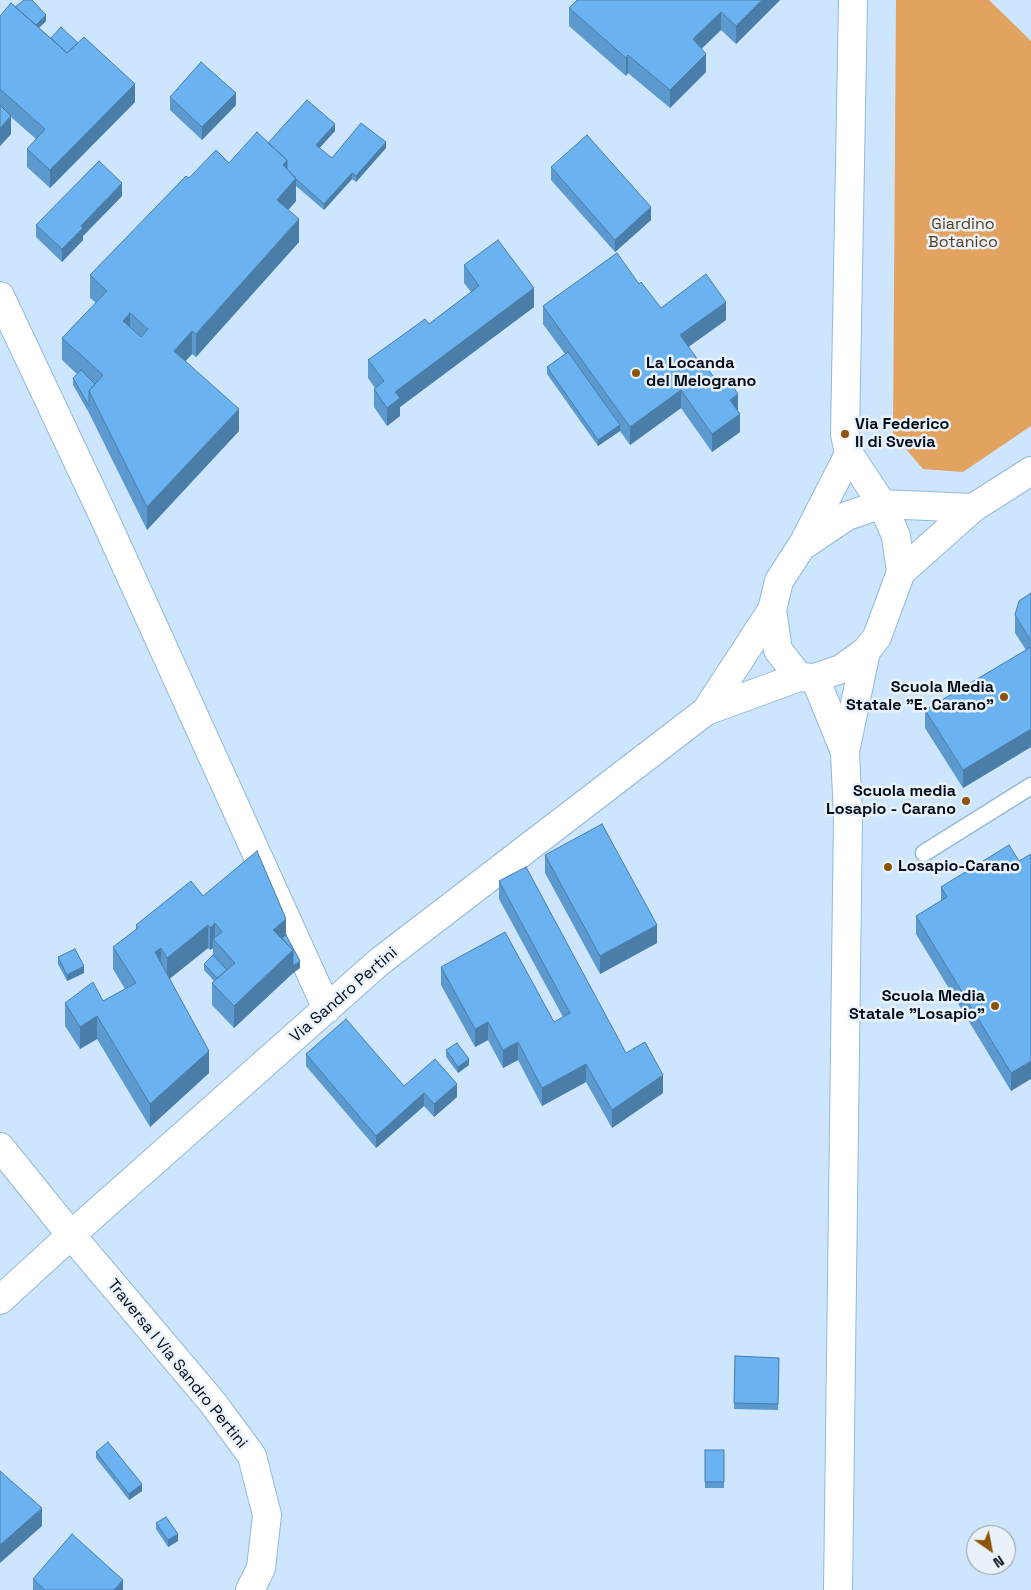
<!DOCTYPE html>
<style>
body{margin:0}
#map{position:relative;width:1031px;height:1590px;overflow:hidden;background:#cee6fd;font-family:"Space Grotesk",sans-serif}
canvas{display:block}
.north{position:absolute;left:966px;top:1525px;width:50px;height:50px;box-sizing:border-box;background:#e9f1f9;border:1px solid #8c959f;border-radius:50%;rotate:147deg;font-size:14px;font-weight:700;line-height:20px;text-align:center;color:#010c19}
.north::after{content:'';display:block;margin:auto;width:18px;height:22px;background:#8b5406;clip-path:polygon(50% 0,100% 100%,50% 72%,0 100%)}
</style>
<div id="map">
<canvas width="1031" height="1590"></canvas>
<div class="north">N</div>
</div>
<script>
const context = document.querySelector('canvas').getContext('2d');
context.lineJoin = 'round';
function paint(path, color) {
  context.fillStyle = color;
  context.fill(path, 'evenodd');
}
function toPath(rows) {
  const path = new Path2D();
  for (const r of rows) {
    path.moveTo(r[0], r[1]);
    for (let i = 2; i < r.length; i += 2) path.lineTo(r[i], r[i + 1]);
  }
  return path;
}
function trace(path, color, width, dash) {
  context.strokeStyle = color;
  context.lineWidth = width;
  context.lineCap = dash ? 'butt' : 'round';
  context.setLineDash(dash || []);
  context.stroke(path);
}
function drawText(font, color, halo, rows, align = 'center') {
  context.font = font + ' "Space Grotesk",sans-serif';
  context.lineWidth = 5;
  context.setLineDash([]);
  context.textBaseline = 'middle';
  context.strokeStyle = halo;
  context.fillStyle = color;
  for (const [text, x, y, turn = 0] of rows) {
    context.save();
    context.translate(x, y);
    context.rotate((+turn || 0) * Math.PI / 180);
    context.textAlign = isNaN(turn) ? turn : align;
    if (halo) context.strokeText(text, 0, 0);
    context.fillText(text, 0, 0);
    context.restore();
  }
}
paint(toPath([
 [896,0,989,0,1031,41,1031,426,963,472,923,469,893,434]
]), '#e2a361');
const lane = toPath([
 [924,853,1031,786]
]);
const street = toPath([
 [0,296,103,515,327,1009],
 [882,504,973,508],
 [901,572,973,508,1031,471],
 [706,711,772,610],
 [0,1147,71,1235,213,1403,252,1456,267,1515,261,1568,250,1590],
 [0,1300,71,1235,379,962,706,711,799,677]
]);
const secondary = toPath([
 [853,0,845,434,849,454,882,504,896,536,901,572,877,637,866,651,841,669,815,678,799,677,778,650,772,610,779,581,801,547,847,516,882,504],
 [803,544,849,454],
 [815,678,845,752],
 [838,1590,848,816,845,752,866,651]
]);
trace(lane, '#91b9dd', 19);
trace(street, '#91b9dd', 30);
trace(secondary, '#91b9dd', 30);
trace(lane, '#fff', 16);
trace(street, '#fff', 28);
trace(secondary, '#fff', 28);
paint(toPath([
 [780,0,736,44,721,30,701,49,706,72,670,108,628,73,626,76,569,26,569,8],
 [0,16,46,21,39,28,51,38,135,102,50,188,27,167,27,149,36,139,11,117,11,134,0,146],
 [170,97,236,105,202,140,170,110],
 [335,131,319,148,332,158,386,148,356,182,352,179,324,210,296,186,296,201,288,210,299,242,196,357,192,354,185,361,239,431,147,530,89,413,73,385,73,378,77,374,62,360,62,338,96,303,90,298,90,275,189,178,229,163,268,143],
 [551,167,651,220,615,252,551,180],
 [122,196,83,236,83,240,62,262,36,237,36,225],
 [464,265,534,307,400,407,400,416,387,426,374,407,374,389,375,388,368,378,368,360,429,324,471,292,464,283],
 [639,284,661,308,726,320,688,347,706,371,738,411,740,432,712,452,681,408,630,445,620,431,598,446,547,374,547,367,565,354,543,324,543,306],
 [1031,593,1031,747,963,788,925,728,925,710,1026,650,1015,633,1015,615],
 [545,855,657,943,600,974,545,873],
 [1019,861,1011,1091,916,934,916,916,941,901,941,887],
 [499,881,626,1053,663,1093,612,1128,586,1082,542,1106,518,1060,503,1068,488,1040,475,1047,441,985,441,967,554,1022,563,1017,499,899],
 [203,896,286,935,300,968,293,973,234,1028,212,1005,212,983,214,981,204,970,204,964,213,955,213,948,210,950,208,948,169,979,209,1073,150,1127,97,1039,80,1049,65,1026,65,1003,103,1001,125,989,113,969,113,947,136,930,136,925],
 [58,957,84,973,67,981,58,964],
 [446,1050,469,1065,458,1073,446,1057],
 [306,1054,404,1086,457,1097,434,1117,424,1106,376,1148,306,1066],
 [735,1356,779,1358,778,1410,734,1409],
 [705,1450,724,1450,724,1488,705,1488],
 [96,1452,142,1491,129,1500,96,1458],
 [156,1523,178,1541,168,1547,156,1529],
 [33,1579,123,1590,33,1590]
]), '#5b99ce');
paint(toPath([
 [762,0,780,0,736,44,736,26],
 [721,12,721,30,693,57,693,39],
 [46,15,46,21,29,37,29,31],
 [706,54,706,72,670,108,670,90],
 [628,55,628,73,626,76,626,58],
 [135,84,135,102,50,188,50,170],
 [236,93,236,105,202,140,202,127],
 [11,116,11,134,0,146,0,128],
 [335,124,335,131,316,152,316,145],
 [386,142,386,148,356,182,356,176],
 [287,160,287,182,283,165],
 [352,173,352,179,324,210,324,204],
 [296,178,296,201,277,223,277,200],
 [122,183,122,196,83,236,83,240,62,262,62,249,81,226],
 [651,207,651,220,615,252,615,240],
 [299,219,299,242,196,357,196,334],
 [534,288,534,307,400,407,400,416,387,426,387,408,395,392],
 [726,302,726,320,680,353,680,335],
 [130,313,130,335,123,321],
 [192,331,192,354,174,374,174,351],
 [681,390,681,408,630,445,630,427],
 [738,394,738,412,730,400],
 [239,409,239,431,147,530,147,507],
 [740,414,740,432,712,452,712,434],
 [620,425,620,431,598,446,598,440],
 [1031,729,1031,747,963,788,963,770],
 [286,919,286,941,277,949,273,930],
 [215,923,215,942,213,939,213,948,210,950,210,928],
 [208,925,208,948,167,981,167,958],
 [657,925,657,943,600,974,600,956],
 [161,948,161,971,155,952],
 [293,950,300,961,300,968,293,973,234,1028,234,1006],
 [84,966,84,973,67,981,67,975],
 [97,1016,97,1039,80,1049,80,1027],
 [488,1022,488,1040,475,1047,475,1029],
 [518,1042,518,1060,503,1068,503,1050],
 [209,1051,209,1073,150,1127,150,1104],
 [469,1059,469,1065,458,1073,458,1067],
 [1031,1061,1031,1079,1011,1091,1011,1073],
 [586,1064,586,1082,542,1106,542,1088],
 [663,1075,663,1093,612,1128,612,1110],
 [457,1084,457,1097,434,1117,434,1104],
 [424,1093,424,1106,376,1148,376,1136],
 [142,1484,142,1491,129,1500,129,1494],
 [42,1508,42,1526,0,1563,0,1545],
 [178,1534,178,1541,168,1547,168,1540],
 [123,1580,123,1590,114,1590]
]), '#4a7da8');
const building = toPath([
 [24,0,32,0,46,15,36,25,15,7,24,0],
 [577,0,762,0,736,26,721,12,693,39,706,54,670,90,628,55,626,58,569,8,577,0],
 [11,3,67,53,84,37,135,84,50,170,27,149,45,129,0,89,0,16,11,3],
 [61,27,78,43,67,53,51,38,61,27],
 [201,62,236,93,202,127,170,97,201,62],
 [307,100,335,124,316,145,332,158,361,123,386,142,356,176,352,173,324,204,296,179,287,169,287,160,268,143,307,100],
 [0,105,11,116,0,128,0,105],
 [257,132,287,160,283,165,296,178,277,200,299,219,196,334,192,331,174,351,239,409,147,507,89,391,103,375,62,338,107,291,90,275,186,176,189,178,216,150,229,163,257,132],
 [130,313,148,329,141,337,123,321,130,313],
 [587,135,651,207,615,240,551,167,587,135],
 [99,161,122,183,81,226,83,228,62,249,36,225,99,161],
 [498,240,534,288,395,392,400,398,387,408,374,389,384,381,368,360,425,319,429,324,479,286,464,265,498,240],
 [617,253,639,284,641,282,661,308,706,274,726,302,680,335,706,371,708,369,721,387,729,381,738,394,730,400,740,414,712,434,681,390,630,427,543,306,617,253],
 [568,352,620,425,598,440,547,367,568,352],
 [81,370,95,384,89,391,89,406,73,378,81,370],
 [1031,593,1031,641,1015,615,1019,601,1031,593],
 [1031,647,1031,729,963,770,925,710,1031,647],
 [602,824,657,925,600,956,545,855,602,824],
 [1009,845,1019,861,1031,854,1031,1061,1011,1073,916,916,947,897,941,887,1009,845],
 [257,851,286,919,273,930,293,950,234,1006,212,983,235,963,213,939,222,932,215,923,210,928,208,925,167,958,161,948,155,952,209,1051,150,1104,97,1016,80,1027,65,1003,93,982,103,1001,136,983,113,947,138,928,136,925,191,881,203,896,257,851],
 [526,867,626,1053,645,1042,663,1075,612,1110,586,1064,542,1088,518,1042,503,1050,488,1022,475,1029,441,967,505,932,554,1022,570,1013,499,881,526,867],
 [286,935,300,961,293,966,293,950,282,938,286,935],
 [75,949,84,966,67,975,58,957,75,949],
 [213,955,227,970,217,978,204,964,213,955],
 [346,1019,404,1086,435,1059,457,1084,434,1104,424,1093,376,1136,306,1054,346,1019],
 [457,1043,469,1059,458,1067,446,1050,457,1043],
 [735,1356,779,1358,778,1404,734,1403,735,1356],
 [108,1442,142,1484,129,1494,96,1452,108,1442],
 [705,1450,724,1450,724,1482,705,1482,705,1450],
 [0,1471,42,1508,0,1545,0,1471],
 [166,1517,178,1534,168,1540,156,1523,166,1517],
 [72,1534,123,1580,114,1590,45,1590,33,1579,72,1534]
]);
paint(building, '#6ab2f0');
trace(building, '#4a7da8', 1);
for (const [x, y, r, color] of [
 [636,373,5,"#8b5406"],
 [845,434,5,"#8b5406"],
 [1004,697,5,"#8b5406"],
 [966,801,5,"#8b5406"],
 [888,867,5,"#8b5406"],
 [995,1006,5,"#8b5406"]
]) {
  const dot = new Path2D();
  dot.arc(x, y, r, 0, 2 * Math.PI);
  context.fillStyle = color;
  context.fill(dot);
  trace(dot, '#e9f1f9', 2);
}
drawText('16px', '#583c1f', '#e9f1f9', [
 ["Giardino",963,225],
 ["Botanico",963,243]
]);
drawText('bold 16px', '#010c19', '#e9f1f9', [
 ["La Locanda",646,364],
 ["del Melograno",646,382],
 ["Via Federico",855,425],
 ["II di Svevia",855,443],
 ["Scuola Media",994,688,"right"],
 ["Statale \"E. Carano\"",994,706,"right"],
 ["Scuola media",956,792,"right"],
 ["Losapio - Carano",956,810,"right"],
 ["Losapio-Carano",898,867],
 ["Scuola Media",985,997,"right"],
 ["Statale \"Losapio\"",985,1015,"right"]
], 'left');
drawText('16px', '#010c19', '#e9f1f9', [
 ["Via Sandro Pertini",344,995,-41],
 ["Traversa I Via Sandro Pertini",177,1364,51]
]);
</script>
